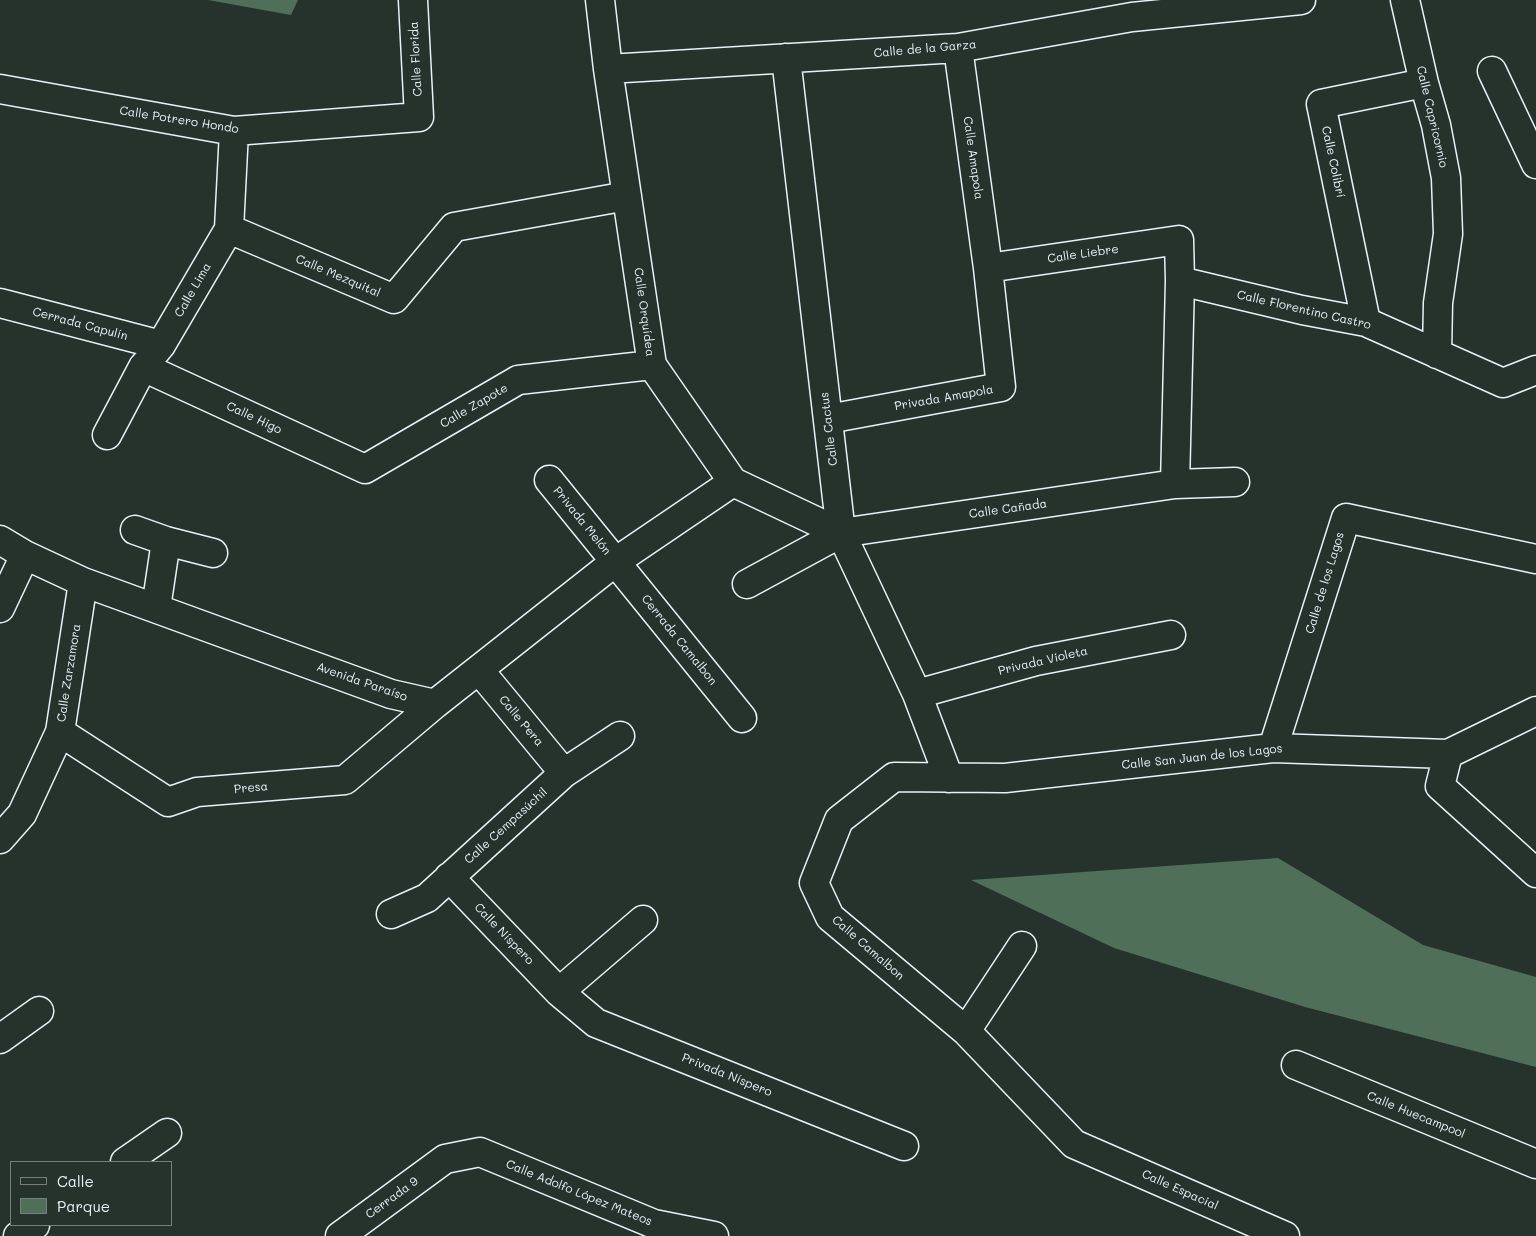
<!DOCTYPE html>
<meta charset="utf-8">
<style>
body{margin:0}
#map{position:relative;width:1536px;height:1236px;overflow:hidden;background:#26332d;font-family:Mali,sans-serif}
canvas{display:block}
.legend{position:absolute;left:10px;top:1161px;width:162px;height:65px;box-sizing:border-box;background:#26332d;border:1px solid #747f7e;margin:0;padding:6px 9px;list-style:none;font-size:15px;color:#e8f1f8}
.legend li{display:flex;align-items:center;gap:10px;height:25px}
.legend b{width:25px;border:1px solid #747f7e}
</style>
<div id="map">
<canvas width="1536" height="1236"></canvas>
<ul class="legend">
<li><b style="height:6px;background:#26332d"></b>Calle</li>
<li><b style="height:14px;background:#4f6f58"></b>Parque</li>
</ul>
</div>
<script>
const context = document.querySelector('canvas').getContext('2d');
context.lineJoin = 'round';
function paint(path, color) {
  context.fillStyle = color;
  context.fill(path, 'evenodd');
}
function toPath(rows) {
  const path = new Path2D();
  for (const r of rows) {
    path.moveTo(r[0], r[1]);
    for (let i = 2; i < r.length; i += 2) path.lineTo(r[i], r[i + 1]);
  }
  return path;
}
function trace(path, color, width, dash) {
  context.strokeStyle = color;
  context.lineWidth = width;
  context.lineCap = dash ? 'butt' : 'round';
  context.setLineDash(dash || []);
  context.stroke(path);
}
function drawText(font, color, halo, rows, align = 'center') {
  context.font = font + ' Mali,sans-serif';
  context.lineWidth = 4;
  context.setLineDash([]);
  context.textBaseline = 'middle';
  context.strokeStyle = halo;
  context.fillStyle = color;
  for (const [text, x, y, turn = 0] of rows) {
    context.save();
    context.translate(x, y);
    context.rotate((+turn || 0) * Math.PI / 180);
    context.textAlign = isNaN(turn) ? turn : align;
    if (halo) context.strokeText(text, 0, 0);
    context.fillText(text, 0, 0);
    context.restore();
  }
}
paint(toPath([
 [208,0,298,0,291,15],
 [1278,858,1423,945,1536,977,1536,1067,1305,1007,1114,948,971,880]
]), '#4f6f58');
const minor = toPath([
 [600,0,608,69,652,365,733,482,841,533],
 [1405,0,1424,83,1436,125,1446,178,1448,234,1438,303,1437,354],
 [786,58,841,533,917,694,949,778],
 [608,69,958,48,1132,17,1301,0],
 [1492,71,1536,164],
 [0,89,234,131,419,117,413,0],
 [229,229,394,299,454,227,627,196],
 [988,268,1179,240,1180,281,1175,484],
 [1180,281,1302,310,1366,322,1503,383,1536,370],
 [0,303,161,345],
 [1366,322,1321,104,1424,83],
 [143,367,365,469,518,380,652,365],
 [828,419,1001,387,988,268,958,48],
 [107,435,143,367,161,345,229,229,234,131],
 [549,480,742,718],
 [135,530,166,541,213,553],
 [0,540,25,555,83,582,391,694,435,704],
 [747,584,841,533,1175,484,1235,482],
 [0,608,25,555],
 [156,608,166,541],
 [479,670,564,773],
 [917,694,1036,661,1171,635],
 [60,732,168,802,197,792,345,780,435,704,615,562,733,482],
 [1273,748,1346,518,1536,559],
 [1448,754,1440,786,1536,873],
 [0,839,22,814,60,732,83,582],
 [449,877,559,992,596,1023,904,1146],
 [391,914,427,898,564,773,620,736],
 [559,992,643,920],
 [966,1031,1022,946],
 [0,1039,39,1011],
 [1296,1065,1536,1164],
 [125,1162,167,1133],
 [18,1236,35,1225],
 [340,1236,445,1159,480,1152,654,1224,714,1236],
 [1285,1236,1074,1144,966,1031,830,917,814,883,839,820,894,777,1005,778,1273,748,1448,754,1536,711]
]);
trace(minor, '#e8f1f8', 31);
trace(minor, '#26332d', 28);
drawText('12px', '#e8f1f8', '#26332d', [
 ["Calle de la Garza",925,49,-5],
 ["Calle Florida",416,59,-93],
 ["Calle Capricornio",1432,117,77],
 ["Calle Potrero Hondo",179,120,9],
 ["Calle Amapola",973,158,82],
 ["Calle Colibrí",1333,162,78],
 ["Calle Liebre",1083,254,-8],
 ["Calle Mezquital",338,276,23],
 ["Calle Lima",193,290,-60],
 ["Calle Florentino Castro",1304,310,13],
 ["Calle Orquídea",644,312,82],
 ["Cerrada Capulín",80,324,15],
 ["Privada Amapola",944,398,-10],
 ["Calle Zapote",474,406,-30],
 ["Calle Higo",254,418,25],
 ["Calle Cactus",829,429,-97],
 ["Calle Cañada",1008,509,-8],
 ["Privada Melón",582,521,51],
 ["Calle de los Lagos",1325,583,-73],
 ["Cerrada Camalbon",679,640,51],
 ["Privada Violeta",1043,661,-13],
 ["Calle Zarzamora",69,673,-81],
 ["Avenida Paraíso",362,682,19],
 ["Calle Pera",521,721,50],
 ["Calle San Juan de los Lagos",1202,757,-6],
 ["Presa",251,788,-5],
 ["Calle Cempasúchil",506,826,-42],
 ["Calle Níspero",504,934,46],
 ["Calle Camalbon",868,948,41],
 ["Privada Níspero",727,1075,22],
 ["Calle Huecampool",1416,1115,22],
 ["Calle Espacial",1180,1190,24],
 ["Calle Adolfo López Mateos",579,1193,22],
 ["Cerrada 9",392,1198,-36]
]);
</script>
